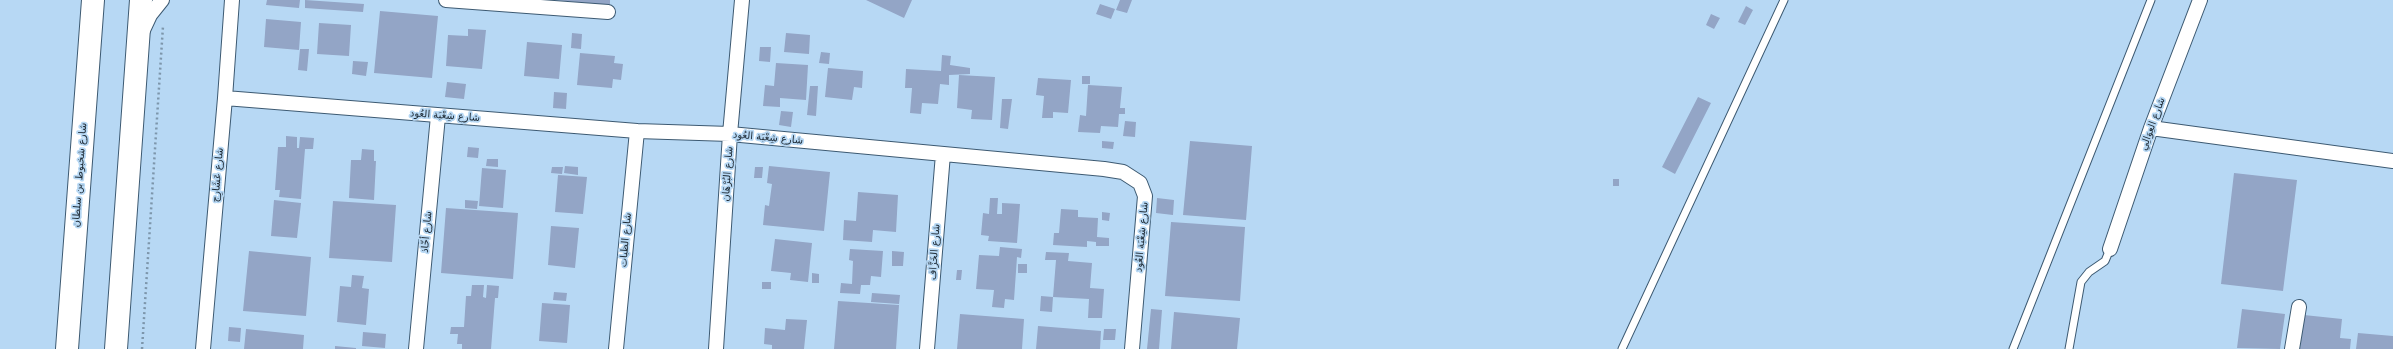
<!DOCTYPE html>
<meta charset="utf-8">
<style>
body{margin:0}
canvas{display:block;background:#b7d8f4}
</style>
<canvas width="2393" height="349"></canvas>
<script>
const context = document.querySelector('canvas').getContext('2d');
context.lineJoin = 'round';
function paint(path, color) {
  context.fillStyle = color;
  context.fill(path, 'evenodd');
}
function toPath(rows) {
  const path = new Path2D();
  for (const r of rows) {
    path.moveTo(r[0], r[1]);
    for (let i = 2; i < r.length; i += 2) path.lineTo(r[i], r[i + 1]);
  }
  return path;
}
function trace(path, color, width, dash) {
  context.strokeStyle = color;
  context.lineWidth = width;
  context.lineCap = dash ? 'butt' : 'round';
  context.setLineDash(dash || []);
  context.stroke(path);
}
function drawText(font, color, halo, rows, align = 'center') {
  context.font = font + ' "DejaVu Sans",Cairo,sans-serif';
  context.lineWidth = 3.5;
  context.setLineDash([]);
  context.textBaseline = 'middle';
  context.strokeStyle = halo;
  context.fillStyle = color;
  for (const [text, x, y, turn = 0] of rows) {
    context.save();
    context.translate(x, y);
    context.rotate((+turn || 0) * Math.PI / 180);
    context.textAlign = isNaN(turn) ? turn : align;
    if (halo) context.strokeText(text, 0, 0);
    context.fillText(text, 0, 0);
    context.restore();
  }
}
paint(toPath([
 [267,0,300,0,299,8,266,5],
 [305,0,364,4,363,12,305,8],
 [554,0,610,0,610,5],
 [866,0,912,0,904,18],
 [1120,0,1132,0,1127,13,1116,10],
 [1100,4,1115,9,1111,19,1096,14],
 [1746,6,1753,10,1745,25,1738,22],
 [380,11,438,16,432,78,374,73],
 [1711,14,1720,18,1714,29,1706,25],
 [266,19,301,22,299,50,264,47],
 [319,23,351,25,349,56,317,54],
 [468,29,486,30,482,69,446,66,448,35,468,36],
 [572,33,582,34,581,49,571,48],
 [786,33,810,35,809,54,784,52],
 [527,42,562,45,559,79,524,76],
 [760,47,771,47,770,62,759,61],
 [300,49,309,49,307,71,298,70],
 [821,52,830,53,829,64,819,63],
 [580,53,615,56,614,63,623,64,621,80,613,79,612,88,577,85],
 [942,55,951,56,950,65,970,68,970,74,949,75,949,85,940,84,938,104,922,103,921,114,910,113,912,88,905,88,906,69,941,71],
 [353,61,368,62,366,76,352,74],
 [776,63,808,65,806,100,780,98,780,107,763,106,765,85,774,86],
 [828,68,863,71,862,88,854,87,852,100,825,97],
 [959,75,995,77,992,120,971,119,972,110,957,108],
 [1082,76,1090,76,1090,84,1082,84],
 [1038,78,1071,80,1068,113,1053,112,1053,118,1042,118,1044,96,1036,95],
 [447,82,466,84,464,99,445,97],
 [1088,85,1122,87,1120,108,1125,108,1125,114,1119,114,1118,127,1101,126,1100,133,1078,132,1080,115,1086,116],
 [810,86,818,86,816,116,807,115],
 [554,92,567,93,566,109,553,108],
 [1698,97,1711,103,1675,174,1662,167],
 [1002,99,1012,99,1008,129,1000,128],
 [781,111,793,112,791,127,779,125],
 [1125,121,1136,122,1135,137,1123,136],
 [286,136,297,137,297,148,299,148,300,137,314,138,313,149,305,149,301,199,279,197,280,190,275,190,278,147,286,147],
 [1102,141,1114,142,1113,149,1102,148],
 [1190,141,1252,146,1246,220,1183,215],
 [468,147,479,148,478,158,467,157],
 [362,149,374,150,374,161,376,161,374,200,349,198,351,160,361,160],
 [487,159,498,159,498,167,486,166],
 [565,166,578,167,578,175,564,173],
 [769,166,830,172,824,231,763,225,765,205,769,206,772,184,767,183],
 [552,167,563,167,562,174,551,173],
 [755,167,763,167,762,178,754,178],
 [482,168,506,170,503,208,479,206],
 [2234,173,2297,180,2283,291,2221,284],
 [558,175,587,177,583,214,555,212],
 [1613,179,1619,179,1619,186,1613,186],
 [858,192,898,195,896,232,873,230,872,242,843,240,844,220,856,221],
 [990,198,998,198,997,214,1002,214,1002,203,1020,204,1017,243,988,241,989,236,981,235,983,213,989,214],
 [1157,198,1174,200,1173,215,1156,213],
 [274,200,301,203,297,238,271,236],
 [465,200,478,201,477,209,465,208],
 [333,201,396,205,392,262,329,258],
 [446,208,518,213,513,279,441,273],
 [1061,209,1078,210,1078,217,1098,218,1097,237,1109,238,1109,246,1096,246,1096,242,1087,241,1087,247,1053,245,1054,233,1059,233],
 [1102,212,1110,213,1109,221,1102,220],
 [1171,222,1245,227,1240,301,1165,296],
 [551,226,579,228,575,268,548,265],
 [775,239,812,243,808,282,790,280,791,273,771,271],
 [1000,247,1022,249,1021,258,1017,257,1014,300,1005,299,1004,308,992,307,994,290,976,289,979,255,999,256],
 [850,249,883,251,881,277,871,276,870,285,861,285,860,294,840,293,841,283,852,284,853,261,849,260],
 [249,251,311,257,306,316,243,311],
 [892,251,904,252,903,266,892,266],
 [1046,252,1069,253,1068,261,1092,263,1090,288,1104,289,1102,318,1088,318,1089,299,1053,297,1056,260,1045,260],
 [1018,264,1027,264,1027,273,1018,273],
 [957,270,962,270,961,280,956,280],
 [812,273,819,274,819,283,812,283],
 [352,275,364,276,362,288,369,289,366,325,337,322,340,286,351,287],
 [762,282,771,282,771,289,762,289],
 [472,285,484,285,483,297,486,298,487,285,499,286,498,298,495,298,491,349,462,349,462,344,457,344,458,334,450,334,451,327,464,327,466,296,471,296],
 [554,292,567,293,566,301,553,300],
 [872,293,900,295,899,304,871,302],
 [1041,296,1053,297,1052,312,1040,311],
 [838,301,899,305,896,349,834,349],
 [542,303,570,305,567,343,539,341],
 [1151,309,1162,310,1159,349,1147,349],
 [2242,309,2285,314,2280,349,2237,348],
 [1174,312,1240,318,1237,349,1171,349],
 [960,314,1024,319,1022,349,957,349],
 [2304,315,2342,319,2340,338,2351,339,2350,349,2300,349],
 [786,319,807,320,804,349,772,349,772,345,764,344,765,328,785,330],
 [1038,326,1101,331,1100,349,1036,349],
 [229,327,241,328,240,342,228,341],
 [246,329,304,335,303,349,244,349],
 [1104,329,1116,329,1115,340,1103,340],
 [363,332,386,334,385,348,362,346],
 [2358,333,2393,336,2393,349,2356,349],
 [335,346,356,348,356,349,335,349]
]), '#93a5c6');
const lane = toPath([
 [1622,349,1784,0],
 [2013,349,2151,0],
 [2069,349,2081,282,2089,272,2105,261,2110,249]
]);
const street = toPath([
 [446,0,608,12],
 [143,30,150,15,162,0],
 [225,98,637,131,730,134,1104,169,1123,172,1140,183,1145,196,1132,349],
 [2151,128,2393,161],
 [2110,249,2151,128,2200,0],
 [203,349,225,98,232,0],
 [416,349,438,116],
 [616,349,637,131],
 [716,349,730,134,742,0],
 [927,349,943,154],
 [2292,349,2299,307]
]);
const primary = toPath([
 [67,349,93,0],
 [116,349,141,0]
]);
trace(lane, '#3d5a72', 9);
trace(street, '#3d5a72', 16);
trace(primary, '#3d5a72', 24);
trace(toPath([
 [142,349,163,26]
]), '#7d96ab', 2.5, [2, 3]);
trace(lane, '#fff', 7);
trace(street, '#fff', 14);
trace(primary, '#fff', 22);
drawText('10px', '#202d38', '#b7d8f4', [
 ["شارع شِعْبَة العُود",445,116,4],
 ["شارع العِوَالِي",2153,124,-70],
 ["شارع شِعْبَة العُود",768,138,5],
 ["شارع البُرْهَان",728,174,-86],
 ["شارع شخبوط بن سلطان",80,175,-86],
 ["شارع عَشَارِج",218,175,-85],
 ["شارع أخّاذ",427,232,-85],
 ["شارع شِعْبَة العُود",1142,237,-85],
 ["شارع الظبات",626,240,-85],
 ["شارع الخَزَّاف",935,252,-86]
]);
</script>
